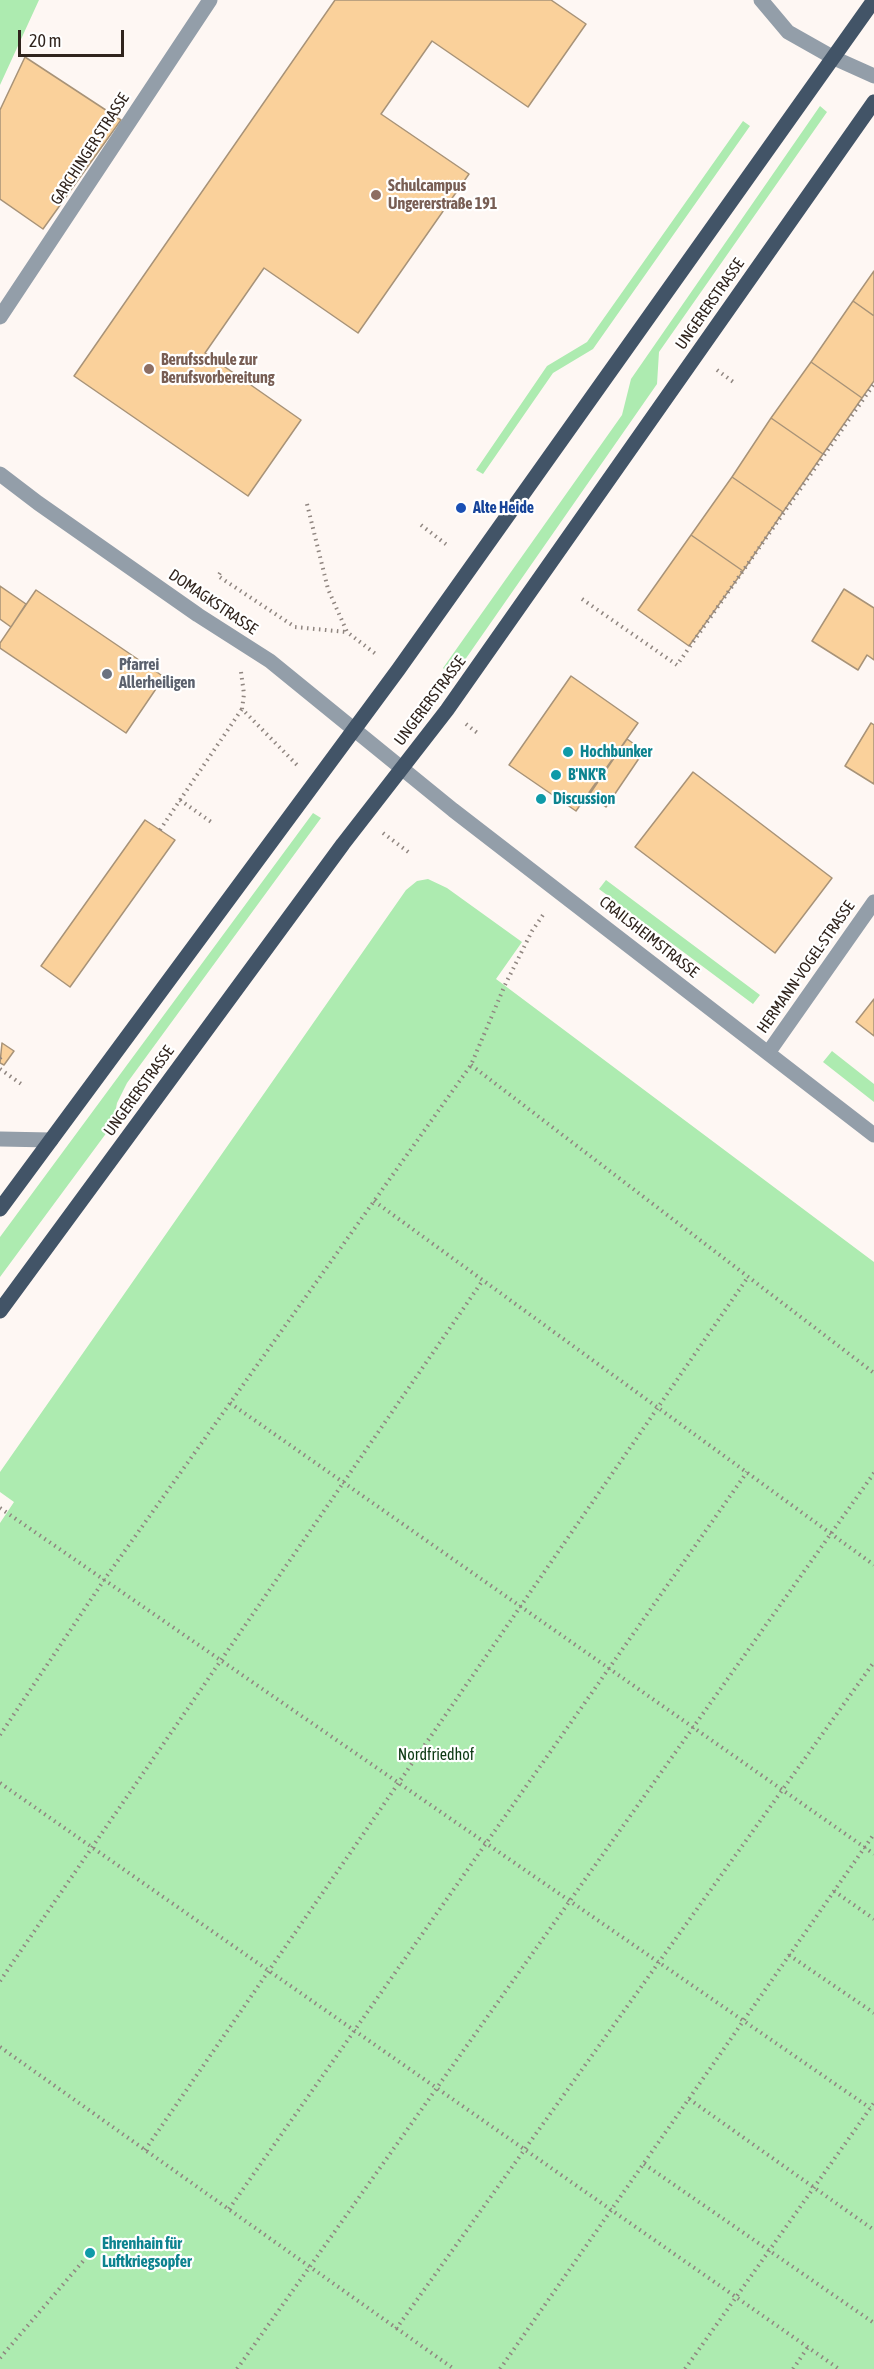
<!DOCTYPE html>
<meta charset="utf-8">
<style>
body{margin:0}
#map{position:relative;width:874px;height:2369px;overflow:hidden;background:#fef7f3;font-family:"Asap Condensed",sans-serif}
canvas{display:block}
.scale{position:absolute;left:18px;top:30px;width:106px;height:27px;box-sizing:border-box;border:3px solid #30241d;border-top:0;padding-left:8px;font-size:18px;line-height:21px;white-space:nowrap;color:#30241d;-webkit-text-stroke:4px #fff;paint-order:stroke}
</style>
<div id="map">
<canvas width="874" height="2369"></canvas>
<div class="scale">20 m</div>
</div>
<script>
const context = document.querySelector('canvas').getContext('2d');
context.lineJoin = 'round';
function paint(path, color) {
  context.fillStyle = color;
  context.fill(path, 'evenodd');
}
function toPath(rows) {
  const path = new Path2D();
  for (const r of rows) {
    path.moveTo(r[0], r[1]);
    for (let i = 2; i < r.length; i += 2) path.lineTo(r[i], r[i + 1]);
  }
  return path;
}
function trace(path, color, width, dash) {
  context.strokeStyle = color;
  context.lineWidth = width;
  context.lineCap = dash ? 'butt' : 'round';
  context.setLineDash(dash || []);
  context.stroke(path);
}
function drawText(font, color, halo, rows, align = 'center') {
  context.font = font + ' "Asap Condensed",sans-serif';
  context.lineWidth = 4.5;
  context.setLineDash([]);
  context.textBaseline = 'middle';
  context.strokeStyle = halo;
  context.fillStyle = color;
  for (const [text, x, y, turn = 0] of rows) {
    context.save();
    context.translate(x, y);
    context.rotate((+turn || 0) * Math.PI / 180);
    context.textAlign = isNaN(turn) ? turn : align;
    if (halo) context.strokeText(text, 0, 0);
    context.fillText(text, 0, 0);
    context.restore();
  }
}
paint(toPath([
 [0,0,39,0,0,85],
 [820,106,827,112,659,352,657,384,453,677,443,668,622,415,631,379],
 [743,121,750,126,593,349,553,373,483,474,476,470,547,366,587,342],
 [313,813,321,818,127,1083,117,1103,113,1124,0,1277,0,1237],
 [428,879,447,888,522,942,496,979,874,1262,874,2369,0,2369,0,1523,14,1502,0,1492,0,1472,406,890,417,881],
 [606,880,760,995,753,1004,599,889],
 [832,1051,874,1084,874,1102,823,1062]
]), '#adebb0');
const building = toPath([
 [335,0,551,0,586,24,528,107,432,41,381,114,469,174,358,333,264,268,205,353,301,420,248,496,74,376,335,0],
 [25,57,121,120,43,229,0,199,0,110,25,57],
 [874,271,874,316,853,301,874,271],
 [853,301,874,316,874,381,862,398,811,362,853,301],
 [811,362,862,398,823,454,771,418,811,362],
 [771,418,823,454,783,512,732,477,771,418],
 [732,477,783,512,743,571,691,535,732,477],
 [691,535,743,571,689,646,638,610,691,535],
 [0,586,26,604,11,627,0,619,0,586],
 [844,589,874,608,874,660,867,655,858,670,812,641,844,589],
 [36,590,164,677,126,733,0,648,0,643,36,590],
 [571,676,638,723,576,811,509,765,571,676],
 [871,723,874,725,874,784,845,766,871,723],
 [627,739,644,751,606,807,589,795,627,739],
 [693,772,832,878,775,953,635,847,693,772],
 [145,820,175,840,70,987,41,966,145,820],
 [874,999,874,1036,856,1022,874,999],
 [2,1043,14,1051,4,1065,0,1063,2,1043]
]);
paint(building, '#fad19b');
trace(building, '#a89378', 1.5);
trace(toPath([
 [717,370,736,384],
 [307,504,328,589,347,632,377,655],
 [421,525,447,545],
 [220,573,218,576,295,627,346,632],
 [582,599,677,665,874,384],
 [241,672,244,694,242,709,297,765],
 [466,724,480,735],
 [180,800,242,709],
 [160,830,180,800,214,824],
 [383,833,411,854],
 [0,1058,1,1057],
 [471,1065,874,1373],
 [0,1069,24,1086],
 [374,1201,874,1565],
 [230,1403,874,1854],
 [0,1508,870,2108],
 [0,1735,104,1580,471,1065,505,985,532,931,545,912],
 [0,1783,839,2369],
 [834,1891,874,1919],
 [789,1955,874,2013],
 [0,1981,483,1280],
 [0,2047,454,2369],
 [689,2099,874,2230],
 [145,2150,748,1277],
 [644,2164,874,2323],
 [229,2209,747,1472],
 [396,2329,874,1662],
 [0,2358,90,2253],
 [237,2369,874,1473],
 [500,2369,874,1834],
 [685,2369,874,2103],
 [793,2369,808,2347]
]), '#908680', 4, [1.5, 4.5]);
trace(toPath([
 [761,0,788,32,834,58,874,76],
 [0,317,210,0],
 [0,474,38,503,198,615,270,661,453,810,874,1135],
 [768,1053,874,902],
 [0,1139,51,1140]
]), '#939ea9', 15);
trace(toPath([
 [0,1209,398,670,874,0],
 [0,1311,343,844,447,710,874,102]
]), '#425467', 15);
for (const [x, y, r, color] of [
 [376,195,6,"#8d6e63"],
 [149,369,6,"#8d6e63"],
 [461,508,6,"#1a4fb4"],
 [107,674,6,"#6b7280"],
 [568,752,6,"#0f9aa8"],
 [556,775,6,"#0f9aa8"],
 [541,799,6,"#0f9aa8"],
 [90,2253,6,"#0f9aa8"]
]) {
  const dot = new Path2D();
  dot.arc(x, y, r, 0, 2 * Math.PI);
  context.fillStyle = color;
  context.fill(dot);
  trace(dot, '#fff', 2);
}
drawText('16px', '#30241d', '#fff', [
 ["GARCHINGER STRASSE",90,149,-57],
 ["UNGERERSTRASSE",710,304,-55],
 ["DOMAGKSTRASSE",213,602,34],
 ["UNGERERSTRASSE",430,701,-53],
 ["CRAILSHEIMSTRASSE",649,937,38],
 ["HERMANN-VOGEL-STRASSE",806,967,-55],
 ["UNGERERSTRASSE",139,1091,-54]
]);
drawText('bold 16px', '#785e54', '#fff', [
 ["Schulcampus",388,186],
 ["Ungererstraße 191",388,204],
 ["Berufsschule zur",161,360],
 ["Berufsvorbereitung",161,378]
], 'left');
drawText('bold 16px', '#164399', '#fff', [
 ["Alte Heide",473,508]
], 'left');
drawText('bold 16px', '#5b616d', '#fff', [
 ["Pfarrei",119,665],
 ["Allerheiligen",119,683]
], 'left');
drawText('bold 16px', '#0d838f', '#fff', [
 ["Hochbunker",580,752],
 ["B'NK'R",568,775],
 ["Discussion",553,799],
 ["Ehrenhain für",102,2244],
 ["Luftkriegsopfer",102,2262]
], 'left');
drawText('16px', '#0c3913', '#fff', [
 ["Nordfriedhof",436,1755]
]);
</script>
